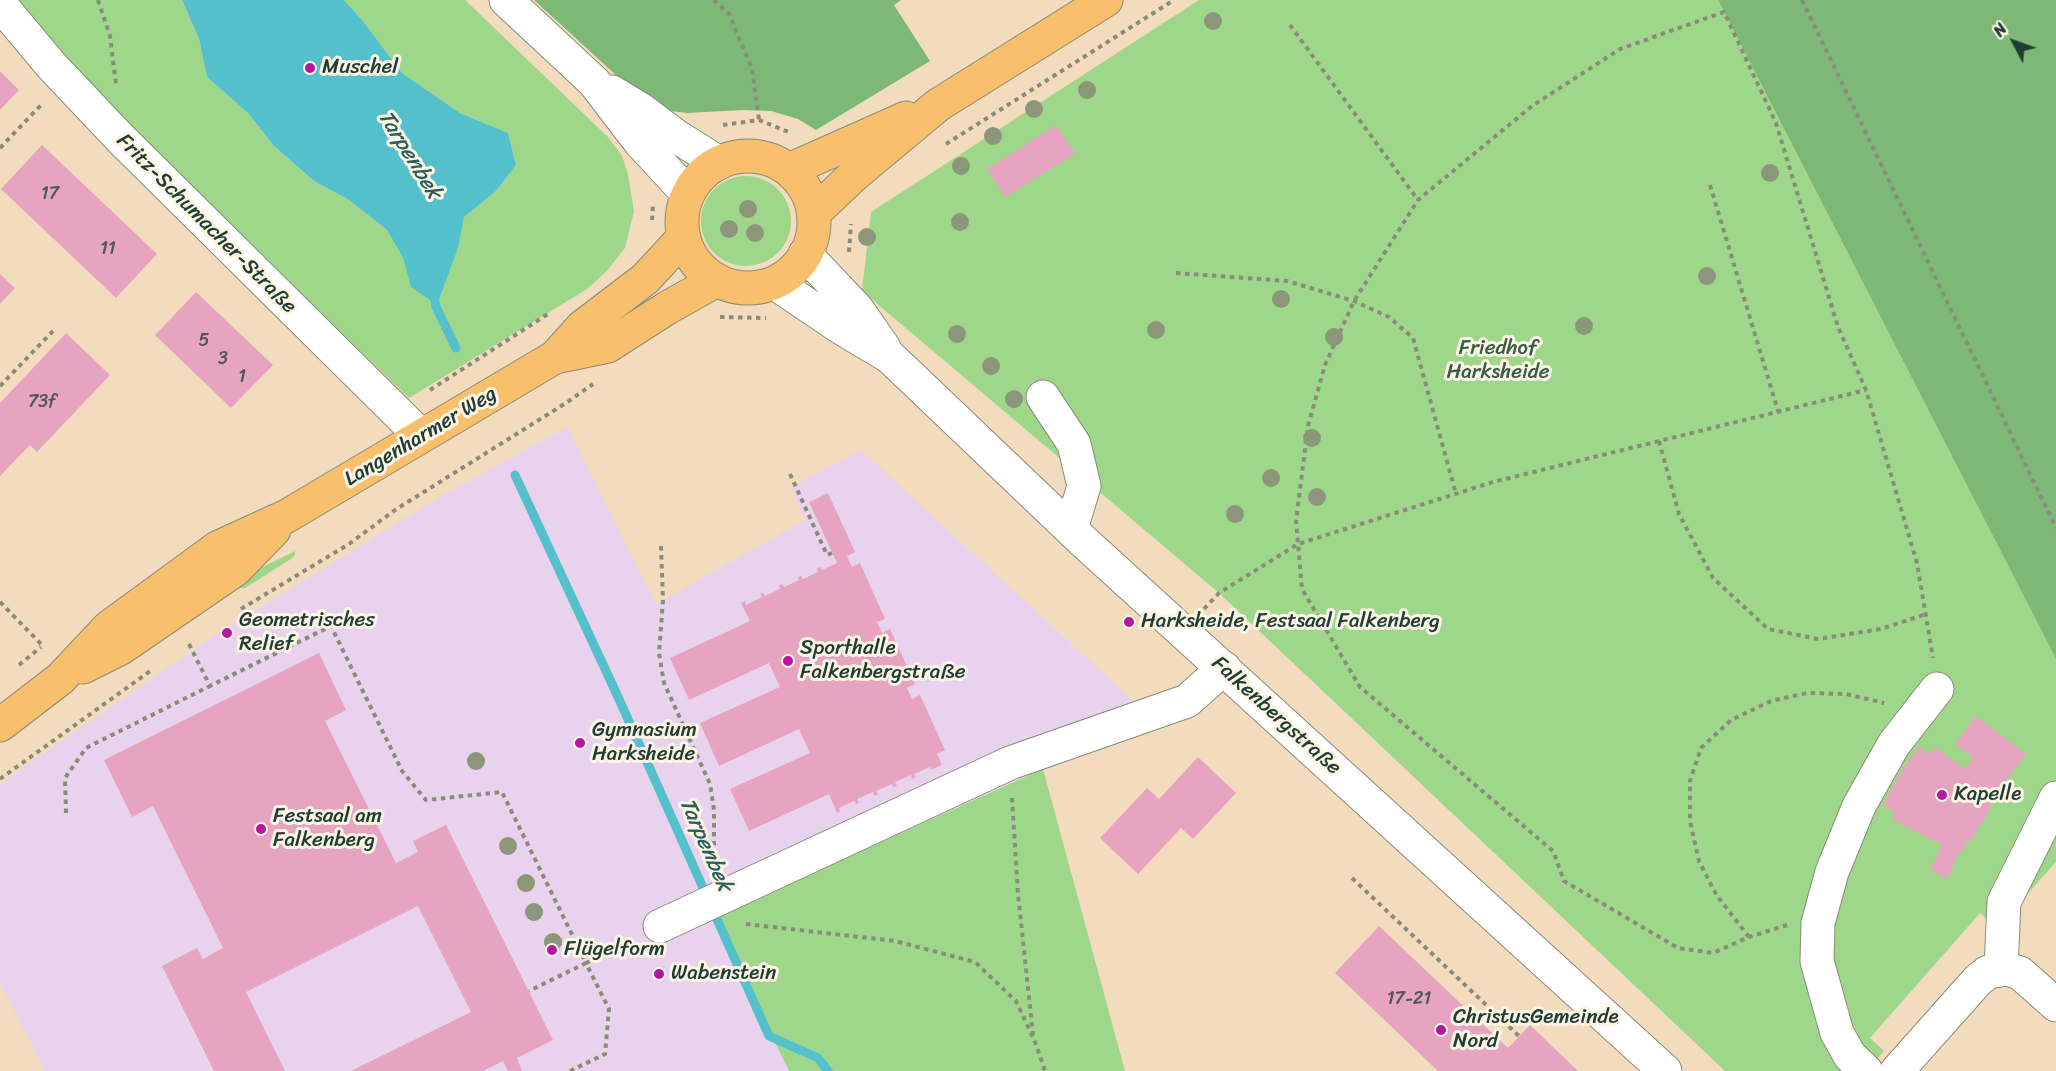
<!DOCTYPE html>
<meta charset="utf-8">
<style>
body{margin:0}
#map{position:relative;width:2056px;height:1071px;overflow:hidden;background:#f3dcbd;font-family:Sriracha,sans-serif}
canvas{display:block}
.north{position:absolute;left:1984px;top:12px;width:60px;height:60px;-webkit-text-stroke:4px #fcf5e5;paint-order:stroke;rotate:311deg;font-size:16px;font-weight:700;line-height:24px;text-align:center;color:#1f3d34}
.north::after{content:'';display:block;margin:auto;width:21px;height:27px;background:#1f3d34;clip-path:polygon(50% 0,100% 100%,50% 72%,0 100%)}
</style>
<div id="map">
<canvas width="2056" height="1071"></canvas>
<div class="north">N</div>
</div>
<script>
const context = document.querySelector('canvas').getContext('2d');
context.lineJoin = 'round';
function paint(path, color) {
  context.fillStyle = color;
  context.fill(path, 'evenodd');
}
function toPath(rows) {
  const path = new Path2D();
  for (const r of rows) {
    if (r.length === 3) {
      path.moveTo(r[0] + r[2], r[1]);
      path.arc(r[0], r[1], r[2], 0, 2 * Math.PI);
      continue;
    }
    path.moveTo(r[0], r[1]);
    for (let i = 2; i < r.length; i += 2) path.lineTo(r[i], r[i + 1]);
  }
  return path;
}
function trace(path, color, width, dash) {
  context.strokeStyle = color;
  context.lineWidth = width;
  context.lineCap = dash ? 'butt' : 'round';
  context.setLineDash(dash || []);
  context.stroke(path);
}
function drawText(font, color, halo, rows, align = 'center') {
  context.font = font + ' Sriracha,sans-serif';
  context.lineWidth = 6;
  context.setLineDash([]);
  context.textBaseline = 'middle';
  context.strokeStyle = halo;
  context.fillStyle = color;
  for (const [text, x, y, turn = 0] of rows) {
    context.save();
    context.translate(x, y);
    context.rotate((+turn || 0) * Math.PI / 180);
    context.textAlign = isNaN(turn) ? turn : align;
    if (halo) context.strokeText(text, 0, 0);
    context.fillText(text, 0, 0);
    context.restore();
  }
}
paint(toPath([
 [567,427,656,604,805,520,791,487,861,450,1154,720,714,917,789,1071,45,1071,0,983,0,785,25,766,215,635,443,495]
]), '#e9d2ed');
paint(toPath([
 [13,0,182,0,199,39,207,77,248,113,274,146,314,181,349,200,387,230,403,258,411,286,433,302,458,248,463,217,496,191,516,165,508,133,460,113,402,73,363,21,344,0,465,0,608,137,622,156,628,174,634,211,625,248,606,272,587,289,409,398,171,168,75,68],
 [1199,0,1718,0,2056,659,2056,862,1997,928,1980,913,1870,1038,1884,1051,1866,1071,1725,1071,1219,593,862,291,871,212],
 [746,221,45],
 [295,551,295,555,291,559,245,588,234,588,238,579],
 [1043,769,1125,1071,789,1071,714,917]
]), '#9ed78a');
paint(toPath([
 [534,0,901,0,894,5,930,61,816,130,798,119,771,111,743,110,687,113,663,110,642,99],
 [1718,0,2056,0,2056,659]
]), '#7eb876');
paint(toPath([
 [182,0,344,0,363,21,402,73,460,113,508,133,516,165,496,191,464,217,458,248,436,307,433,302,411,287,403,258,387,230,349,200,314,181,274,146,248,113,207,77,199,39]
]), '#53c0cb');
trace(toPath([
 [434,295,436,307,456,348],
 [515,475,619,699,769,1036,818,1058,828,1071]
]), '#53c0cb', 9);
paint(toPath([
 [0,71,19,90,0,110],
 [1056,125,1075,154,1005,197,987,169],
 [42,145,157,254,116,298,1,189],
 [0,274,15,288,0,304],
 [196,292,273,365,231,408,155,335],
 [66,333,110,375,37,452,30,445,0,476,0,403],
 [828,493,855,552,847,556,852,567,860,563,885,619,877,622,882,633,890,629,915,684,907,688,912,699,920,695,945,750,937,754,942,765,931,770,930,767,914,774,916,777,912,779,911,775,895,782,897,786,893,787,892,784,876,791,878,794,875,796,873,792,857,799,859,803,856,804,854,801,839,808,840,811,837,813,829,794,749,831,730,789,810,753,799,729,719,766,700,723,780,687,769,663,689,700,670,658,750,621,741,603,745,601,746,605,762,597,760,594,763,593,765,596,780,589,779,586,782,584,784,587,799,580,798,577,801,576,803,579,818,572,817,568,820,567,822,570,837,563,809,502],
 [319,653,346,710,325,721,396,863,418,852,413,841,446,825,553,1040,517,1058,522,1071,508,1071,503,1061,483,1071,351,1071,471,1012,418,906,246,992,285,1071,214,1071,162,966,197,948,203,959,223,948,153,806,132,817,104,760],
 [1976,716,2026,754,1989,804,1992,806,1970,842,1967,841,1962,852,1960,851,1947,879,1930,870,1942,845,1892,819,1895,811,1883,806,1897,778,1919,746,1929,754,1935,747,1965,769,1973,757,1955,744],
 [1198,757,1236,793,1193,839,1181,828,1138,874,1100,838,1147,788,1159,799],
 [1379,926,1508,1048,1530,1025,1578,1071,1438,1071,1335,973]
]), '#e7a4c0');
const minor = toPath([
 [506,0,594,82,640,142,688,194],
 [0,4,51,65,121,139,421,436],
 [612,92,640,109,676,136,719,163],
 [805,254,857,309,884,348],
 [775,283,840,327,890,357,1083,541,1665,1071],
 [1043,397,1074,444,1084,486,1071,529],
 [660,926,1010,763,1187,701,1224,668],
 [2001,969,2004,902,2056,798],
 [1866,1071,1850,1056,1837,1033,1817,961,1818,923,1832,872,1859,806,1894,744,1937,689],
 [1897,1071,1978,980,1988,972,2007,969,2020,973,2056,1005]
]);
const major = toPath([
 [748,222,66],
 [789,170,906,118],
 [814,213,854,175,938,105,1106,0],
 [555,357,582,327,645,279,684,237],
 [83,667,121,648,235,570,274,530],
 [0,725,60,679,109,627,217,548,287,516,555,357,608,346,667,308,717,280]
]);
trace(minor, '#898c78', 35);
trace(major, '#898c78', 35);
trace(toPath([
 [98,0,110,36,116,84],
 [714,0,729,14,752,69,759,120],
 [1802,0,2056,528],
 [1290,25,1418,200],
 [723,125,759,120,791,133],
 [946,144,1174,0],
 [0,148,43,103],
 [1710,185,1778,411],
 [652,220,653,204],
 [849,252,851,224],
 [1176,273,1287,281,1354,301,1389,317,1413,338,1456,494],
 [720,317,766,318],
 [0,386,53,331],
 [430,390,548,314],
 [1659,441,1679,514,1713,578,1768,629,1818,639,1881,629,1926,614],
 [790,474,827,555,832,553],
 [661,546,663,600,659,653,664,683,710,784,714,810,714,867],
 [0,602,43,646],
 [241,609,349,544,395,510,566,403,593,384],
 [1204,609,1219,593,1298,544,1493,482,1866,390],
 [189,644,210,686,331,626,402,771,426,800,502,792,586,963,529,991],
 [19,665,41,647],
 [0,779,153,669],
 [1012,798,1018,894,1033,1035],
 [66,813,65,778,86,748,210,686],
 [1352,878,1519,1036],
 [746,924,895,941,975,962,1016,1001,1035,1042,1045,1071],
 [1787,925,1749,937,1713,953,1678,948,1564,881,1553,851,1360,687,1302,589,1296,521,1308,426,1325,365,1354,301,1418,200,1532,106,1620,49,1724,12,1776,123,1838,327,1866,390,1917,563,1933,658],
 [1749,937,1717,896,1699,861,1690,821,1690,781,1701,748,1731,720,1771,701,1807,693,1846,694,1884,703],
 [570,1071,605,1054,609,1009,586,963,632,940]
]), '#898c78', 4, [4.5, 4.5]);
trace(minor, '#fff', 33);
trace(major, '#f8bf6c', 33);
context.fillStyle = '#8c967b';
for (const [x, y] of [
 [1213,21],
 [1087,90],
 [1034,109],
 [993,136],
 [961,166],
 [1770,173],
 [748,209],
 [960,222],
 [729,229],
 [755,233],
 [867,237],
 [1707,276],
 [1281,299],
 [1584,326],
 [1156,330],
 [957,334],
 [1334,337],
 [991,366],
 [1014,399],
 [1312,438],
 [1271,478],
 [1317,497],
 [1235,514],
 [476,761],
 [508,846],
 [526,883],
 [534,912],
 [553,942]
]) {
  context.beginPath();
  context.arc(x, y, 9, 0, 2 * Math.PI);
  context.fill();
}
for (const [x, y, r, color] of [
 [310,68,6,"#b5179e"],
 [1129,622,6,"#b5179e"],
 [227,633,6,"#b5179e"],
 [788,661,6,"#b5179e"],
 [580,743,6,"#b5179e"],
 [1942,795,6,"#b5179e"],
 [261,829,6,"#b5179e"],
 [552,950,6,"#b5179e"],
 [659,974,6,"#b5179e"],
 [1441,1030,6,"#b5179e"]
]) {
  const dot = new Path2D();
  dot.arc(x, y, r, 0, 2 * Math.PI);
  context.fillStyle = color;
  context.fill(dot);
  trace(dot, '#fcf5e5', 2);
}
drawText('18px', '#515757', null, [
 ["17",50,194],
 ["11",108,249],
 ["5",204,341],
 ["3",223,359],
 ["1",242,377],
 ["73f",42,402],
 ["17-21",1409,999]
]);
drawText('21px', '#1f3d34', '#fcf5e5', [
 ["Muschel",322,68],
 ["Geometrisches",239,621],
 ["Relief",239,645],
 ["Harksheide, Festsaal Falkenberg",1141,622],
 ["Sporthalle",800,649],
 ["Falkenbergstraße",800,673],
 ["Gymnasium",592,731],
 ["Harksheide",592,755],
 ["Kapelle",1954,795],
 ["Festsaal am",273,817],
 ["Falkenberg",273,841],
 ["Flügelform",564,950],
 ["Wabenstein",671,974],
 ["ChristusGemeinde",1453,1018],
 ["Nord",1453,1042]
], 'left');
drawText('21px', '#1f3d34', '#fcf5e5', [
 ["Fritz-Schumacher-Straße",206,224,45],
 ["Langenharmer Weg",421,437,-31],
 ["Falkenbergstraße",1276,716,42]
]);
drawText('21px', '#385c45', '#fcf5e5', [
 ["Friedhof",1498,349],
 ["Harksheide",1498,373]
]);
drawText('italic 22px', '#2c5e5a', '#fcf5e5', [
 ["Tarpenbek",409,155,58],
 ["Tarpenbek",705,845,66]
]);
</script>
